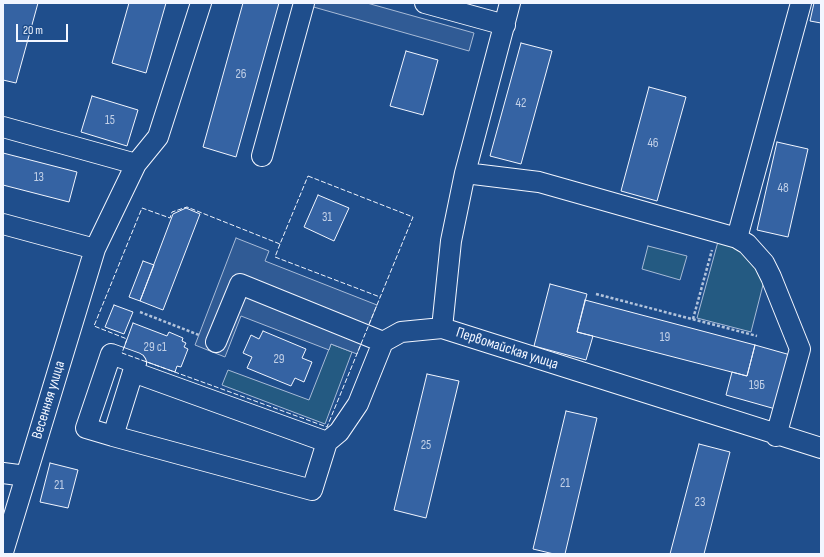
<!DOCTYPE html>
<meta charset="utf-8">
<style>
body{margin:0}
#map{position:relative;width:824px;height:557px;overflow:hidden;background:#1f4e8c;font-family:"Sofia Sans Condensed",sans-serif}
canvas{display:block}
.frame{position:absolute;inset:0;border:4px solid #f2f6ff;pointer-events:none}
.scale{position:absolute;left:16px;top:24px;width:52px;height:18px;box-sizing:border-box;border:2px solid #f2f6ff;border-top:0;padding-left:5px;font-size:12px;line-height:14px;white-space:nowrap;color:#f2f6ff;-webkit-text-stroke:3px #1f4e8c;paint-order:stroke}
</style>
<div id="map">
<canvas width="824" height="557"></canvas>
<div class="frame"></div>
<div class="scale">20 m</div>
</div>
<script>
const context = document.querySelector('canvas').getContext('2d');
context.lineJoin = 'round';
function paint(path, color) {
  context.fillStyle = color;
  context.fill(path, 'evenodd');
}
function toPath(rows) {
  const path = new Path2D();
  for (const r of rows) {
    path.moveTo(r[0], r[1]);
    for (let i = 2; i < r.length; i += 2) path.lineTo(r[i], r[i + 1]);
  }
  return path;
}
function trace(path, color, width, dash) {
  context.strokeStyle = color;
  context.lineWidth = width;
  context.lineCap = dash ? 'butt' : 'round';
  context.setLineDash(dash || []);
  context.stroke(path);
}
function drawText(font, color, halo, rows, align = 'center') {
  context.font = font + ' "Sofia Sans Condensed",sans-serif';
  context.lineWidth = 3;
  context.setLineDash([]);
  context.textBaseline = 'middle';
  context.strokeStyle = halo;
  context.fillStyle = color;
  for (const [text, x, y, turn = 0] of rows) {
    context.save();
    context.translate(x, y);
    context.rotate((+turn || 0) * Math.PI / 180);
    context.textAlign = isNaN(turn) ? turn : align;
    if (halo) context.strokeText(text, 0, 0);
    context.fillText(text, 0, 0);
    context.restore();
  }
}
const green = toPath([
 [719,238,740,244,764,281,751,332,697,318,719,238],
 [648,246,687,256,680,280,642,269,648,246],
 [331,344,352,352,325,424,222,385,228,370,309,400,331,344]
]);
paint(green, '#245a82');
trace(green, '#a8bbd7', 1);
const parking = toPath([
 [311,3,367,3,474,33,469,51,310,6,311,3],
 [236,238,269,251,265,261,377,305,357,354,331,344,329,350,241,316,225,357,195,345,236,238]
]);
paint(parking, '#305b95');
trace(parking, '#a8bbd7', 1);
const building = toPath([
 [3,3,38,3,16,83,3,80,3,3],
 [129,3,166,3,146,73,112,63,129,3],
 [243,3,279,3,236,157,203,147,243,3],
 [814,3,821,3,821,23,810,21,814,3],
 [521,43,552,51,521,164,490,156,521,43],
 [406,51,438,60,423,115,390,106,406,51],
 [649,87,686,97,657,201,621,191,649,87],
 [92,96,138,110,127,146,81,132,92,96],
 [777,142,808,149,788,237,757,230,777,142],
 [3,153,77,172,69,202,3,185,3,153],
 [318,195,349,208,334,241,304,227,318,195],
 [186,208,200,214,163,310,140,301,173,214,186,208],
 [143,261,154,265,140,301,129,297,143,261],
 [550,284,587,294,577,332,593,336,586,360,534,346,550,284],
 [585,300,755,345,747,376,577,332,585,300],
 [114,305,133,312,124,334,105,327,114,305],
 [133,323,167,336,169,332,183,338,182,341,186,343,184,347,188,349,181,367,177,366,175,372,122,353,133,323],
 [263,331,306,349,302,358,312,362,304,382,295,378,291,386,247,368,252,357,243,353,251,335,259,339,263,331],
 [755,345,794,356,779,410,726,395,732,372,747,376,755,345],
 [427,374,459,381,426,518,394,510,427,374],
 [566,411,597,418,565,554,554,554,533,549,566,411],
 [699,444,730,452,704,554,670,554,699,444],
 [50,463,78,470,68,508,40,502,50,463]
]);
paint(building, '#3563a3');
trace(building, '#f2f6ff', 1);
const minor = toPath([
 [425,3,505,25],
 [510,3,465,173,451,241,442,328,821,448],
 [3,127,136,164],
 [262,156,304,3],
 [465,173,539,182,737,238,747,244,764,263,771,277,800,349,776,436],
 [3,224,95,249],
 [737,238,801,3],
 [216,342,240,284,383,342],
 [113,436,86,428,111,354,136,363,133,372],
 [327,442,312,490,113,436,133,372,327,442,339,432,358,404,383,342,401,332,442,328],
 [3,473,26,476],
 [3,552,95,249,136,164,158,137,201,3]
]);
trace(minor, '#f2f6ff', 22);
trace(toPath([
 [596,294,757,336],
 [140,312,199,335],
 [693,319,712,250]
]), '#b3c4dc', 2.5, [3, 2]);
trace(minor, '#1f4e8c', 20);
trace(toPath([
 [308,176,413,217,327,427,122,353,127,339,94,326,142,208,170,218,172,212,187,207,280,244,308,176],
 [280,244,275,257,380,297]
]), '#f2f6ff', 1, [5, 2]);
drawText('13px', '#c3d1e8', null, [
 ["26",241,75],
 ["42",521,104],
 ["15",110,121],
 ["46",653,144],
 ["13",39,178],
 ["48",783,189],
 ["31",327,218],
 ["19",665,338],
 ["29 с1",155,348],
 ["29",279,360],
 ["19Б",757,386],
 ["25",426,446],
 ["21",565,484],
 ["21",59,486],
 ["23",700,503]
]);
drawText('15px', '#f2f6ff', '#1f4e8c', [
 ["Первомайская улица",507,349,18],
 ["Весенняя улица",49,400,-73]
]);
</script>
